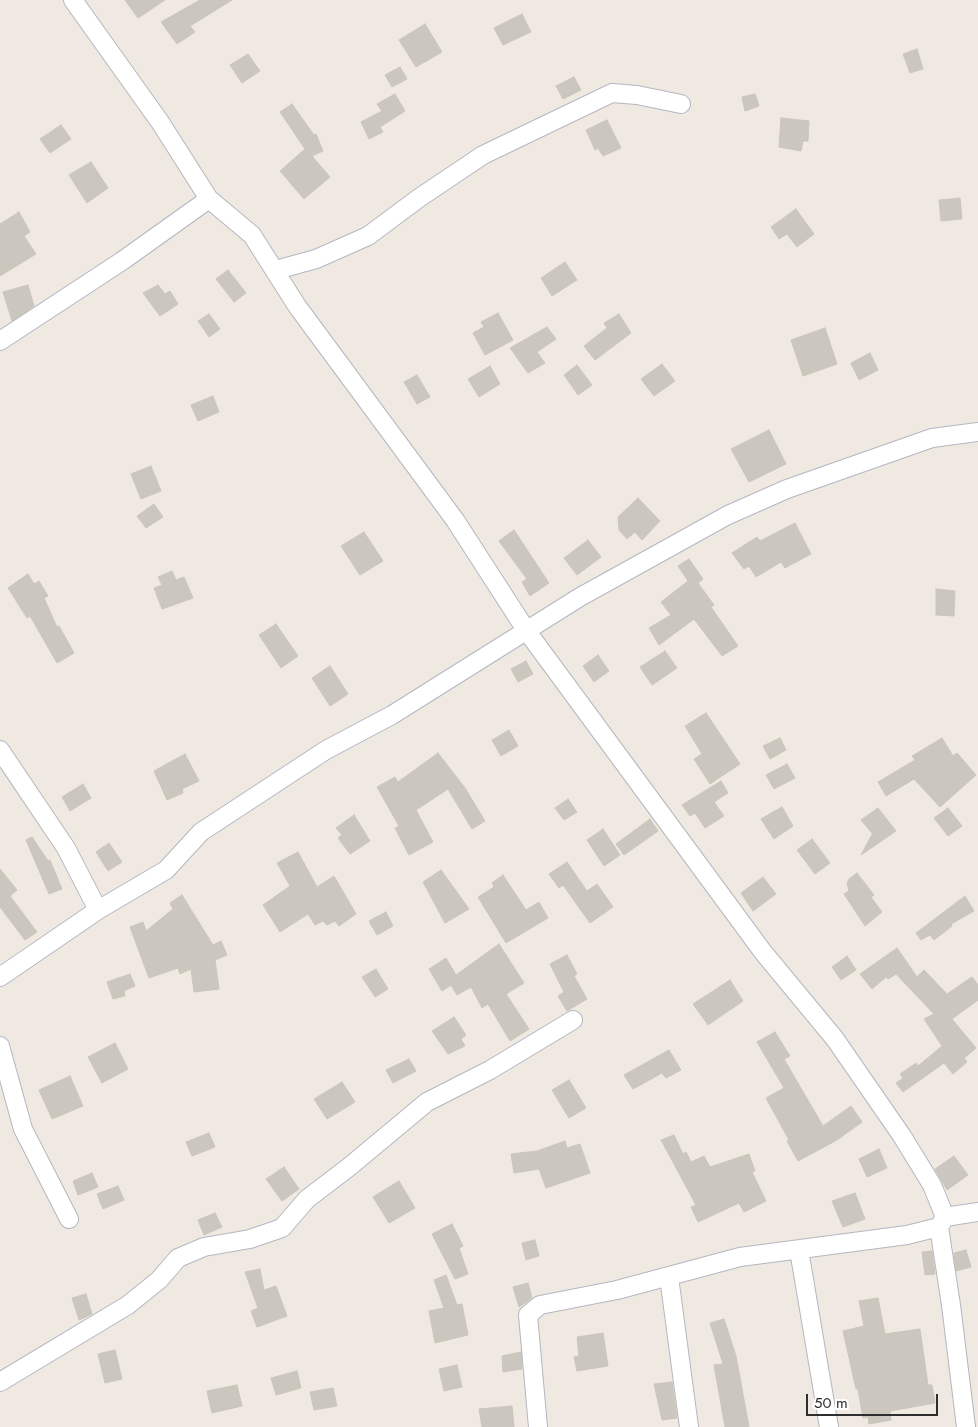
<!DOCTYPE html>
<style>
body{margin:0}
#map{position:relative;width:978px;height:1427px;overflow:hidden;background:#efe9e1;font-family:Jost,sans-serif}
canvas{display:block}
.scale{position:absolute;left:806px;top:1394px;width:132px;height:22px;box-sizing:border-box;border:2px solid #2e2e2e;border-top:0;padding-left:6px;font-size:15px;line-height:18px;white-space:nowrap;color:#2e2e2e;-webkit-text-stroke:4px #fff;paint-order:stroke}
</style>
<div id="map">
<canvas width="978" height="1427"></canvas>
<div class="scale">50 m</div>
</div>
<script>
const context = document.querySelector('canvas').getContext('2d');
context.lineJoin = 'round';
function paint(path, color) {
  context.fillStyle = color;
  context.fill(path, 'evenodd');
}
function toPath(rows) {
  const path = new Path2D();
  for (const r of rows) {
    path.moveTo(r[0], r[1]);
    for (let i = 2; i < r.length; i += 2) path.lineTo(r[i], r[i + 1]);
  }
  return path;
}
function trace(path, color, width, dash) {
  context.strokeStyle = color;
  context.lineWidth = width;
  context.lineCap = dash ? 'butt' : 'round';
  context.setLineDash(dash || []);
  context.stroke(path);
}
const building = toPath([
 [125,0,165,0,138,18,125,0],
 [200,0,232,0,190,26,195,32,177,44,161,22,200,0],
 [522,14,531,32,503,45,494,28,522,14],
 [425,24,442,52,416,67,399,40,425,24],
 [917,49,923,69,910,73,903,54,917,49],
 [248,54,260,71,242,83,230,65,248,54],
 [400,67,407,79,392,87,385,75,400,67],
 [574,77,581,90,563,99,556,86,574,77],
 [395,94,405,111,380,127,383,132,369,139,361,122,382,111,377,104,395,94],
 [755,94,759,106,745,111,742,97,755,94],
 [292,104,314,135,316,134,323,151,312,156,330,177,304,199,280,171,305,149,280,112,292,104],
 [781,118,809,121,808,141,803,141,801,151,779,147,781,118],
 [607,120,621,148,603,156,598,148,595,150,586,130,607,120],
 [61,125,71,139,50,153,40,139,61,125],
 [91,162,108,188,87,203,69,175,91,162],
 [960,198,962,219,941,221,939,200,960,198],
 [796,209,814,234,797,247,787,234,779,239,771,227,796,209],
 [19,212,30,232,24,236,36,254,0,276,0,224,19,212],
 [565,262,577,280,552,296,541,278,565,262],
 [228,270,246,293,234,302,216,279,228,270],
 [28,285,34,306,12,321,3,292,28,285],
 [158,285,165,294,170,291,178,304,160,316,143,293,158,285],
 [498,313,513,340,485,355,473,333,484,327,481,322,498,313],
 [209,314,220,329,209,337,198,321,209,314],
 [619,314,631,333,595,360,584,346,607,328,604,323,619,314],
 [547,327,556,339,537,352,545,363,528,373,510,348,547,327],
 [825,328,837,364,803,376,791,340,825,328],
 [870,353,878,370,859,380,851,363,870,353],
 [662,364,675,381,654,396,641,379,662,364],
 [577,365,592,385,578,395,564,375,577,365],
 [490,366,500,384,479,397,468,379,490,366],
 [417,375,430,397,417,404,404,382,417,375],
 [213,396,219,412,198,421,191,405,213,396],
 [769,430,786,464,749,482,731,449,769,430],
 [151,466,161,491,141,499,131,474,151,466],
 [638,498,660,521,642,540,635,532,627,539,619,530,618,517,638,498],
 [154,504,163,517,146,528,137,516,154,504],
 [795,523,811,554,785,568,781,562,756,577,749,566,744,569,732,553,757,537,760,541,795,523],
 [514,530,549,583,530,596,522,582,527,579,499,541,514,530],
 [364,532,383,561,360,575,341,546,364,532],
 [588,540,601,557,577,575,564,558,588,540],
 [689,559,703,579,698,583,714,605,711,607,738,646,722,656,694,619,659,645,649,628,671,615,661,602,688,581,678,566,689,559],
 [172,571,176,580,184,577,193,598,162,609,154,588,162,585,158,577,172,571],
 [28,574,34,584,39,581,48,596,44,598,57,627,59,626,74,653,57,663,30,616,27,618,8,588,28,574],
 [936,589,955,591,954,616,936,615,936,589],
 [276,624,298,656,281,668,259,635,276,624],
 [665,651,677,668,652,685,640,667,665,651],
 [598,655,609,671,594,682,583,666,598,655],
 [526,661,533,674,518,682,511,669,526,661],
 [330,666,348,694,330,706,312,678,330,666],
 [706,713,740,764,710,784,694,759,702,754,685,726,706,713],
 [509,730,518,746,501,756,492,740,509,730],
 [780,738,786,750,770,759,763,746,780,738],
 [942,738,953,756,957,753,976,775,940,807,914,779,886,796,878,782,915,760,912,756,942,738],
 [438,753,465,788,485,821,472,829,448,789,416,810,433,842,409,855,395,828,399,826,377,787,395,777,398,782,438,753],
 [185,754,199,781,182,789,183,793,167,800,154,771,185,754],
 [787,764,795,778,774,789,766,775,787,764],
 [721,781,728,793,714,802,724,816,705,828,695,813,690,816,682,805,721,781],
 [83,784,91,798,70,811,62,797,83,784],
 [568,799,577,812,564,820,555,808,568,799],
 [782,807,793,826,774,839,761,819,782,807],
 [878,808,896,831,861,855,874,831,872,833,861,820,878,808],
 [948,808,962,826,948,836,934,818,948,808],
 [354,815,370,841,350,854,338,838,342,835,336,828,354,815],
 [650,819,658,831,624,855,616,844,650,819],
 [603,829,620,855,604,866,587,840,603,829],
 [32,837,48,861,50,860,62,889,49,894,26,840,32,837],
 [812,839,830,863,815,874,797,850,812,839],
 [109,843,122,862,108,871,96,852,109,843],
 [298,852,317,887,334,876,356,914,339,926,335,921,327,925,323,921,315,925,308,914,280,932,263,905,290,886,277,863,298,852],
 [567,862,587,891,597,884,613,907,590,923,563,885,559,888,549,874,567,862],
 [0,869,17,890,10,896,37,932,25,940,0,907,0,869],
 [441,870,469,909,445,923,423,882,441,870],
 [857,873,874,895,871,897,882,912,865,926,844,894,849,891,847,883,849,879,857,873],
 [503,875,526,910,539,902,548,918,506,943,478,897,494,887,492,883,503,875],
 [763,877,776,894,753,911,741,893,763,877],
 [182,895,213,945,221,941,227,955,215,960,219,989,194,992,191,969,180,974,178,968,149,978,130,927,143,922,146,931,173,909,170,903,182,895],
 [965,896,974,911,951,924,952,926,934,940,930,935,921,940,916,933,965,896],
 [386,912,393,926,377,935,369,921,386,912],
 [499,944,524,983,506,994,529,1029,510,1041,488,1004,482,1008,471,987,457,995,451,985,442,991,429,969,446,958,456,975,499,944],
 [897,948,917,977,924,970,947,994,972,977,978,985,978,1000,952,1019,976,1048,964,1058,967,1062,953,1074,944,1063,903,1092,896,1083,903,1078,900,1074,916,1063,918,1066,942,1046,924,1019,934,1014,896,974,888,979,886,977,872,989,860,974,897,948],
 [567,955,577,974,574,976,587,999,567,1011,558,996,564,992,550,964,567,955],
 [847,956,856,970,841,980,832,967,847,956],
 [376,969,388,989,375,997,362,977,376,969],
 [130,974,135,986,124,991,125,996,113,999,107,982,130,974],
 [730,980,743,1001,708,1025,693,1004,730,980],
 [454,1017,466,1035,461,1039,465,1046,448,1054,432,1031,454,1017],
 [775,1032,790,1056,784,1059,823,1126,851,1106,862,1122,837,1140,798,1161,787,1141,789,1140,766,1098,784,1088,757,1042,775,1032],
 [115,1043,128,1069,102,1083,88,1057,115,1043],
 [669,1050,681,1070,666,1078,662,1073,633,1089,624,1075,669,1050],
 [409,1059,416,1071,393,1083,386,1070,409,1059],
 [70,1076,83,1106,52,1119,39,1090,70,1076],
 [569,1080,586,1108,569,1118,552,1090,569,1080],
 [342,1082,355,1102,327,1119,314,1099,342,1082],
 [209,1133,215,1147,192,1156,186,1142,209,1133],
 [674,1135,683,1154,686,1152,691,1162,704,1156,710,1167,749,1154,755,1171,752,1172,766,1201,744,1212,739,1203,698,1222,691,1207,696,1205,661,1140,674,1135],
 [565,1141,567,1148,580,1144,590,1173,546,1188,539,1169,514,1173,511,1154,537,1151,565,1141],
 [879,1149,887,1168,867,1177,859,1159,879,1149],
 [954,1156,968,1175,947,1190,935,1169,954,1156],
 [284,1167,299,1189,282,1201,266,1179,284,1167],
 [92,1173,98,1187,78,1195,73,1181,92,1173],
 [399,1181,415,1208,389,1223,373,1197,399,1181],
 [118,1186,124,1200,103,1209,97,1194,118,1186],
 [855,1193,865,1219,843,1227,832,1201,855,1193],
 [215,1213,222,1227,204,1235,198,1220,215,1213],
 [452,1224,463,1246,459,1248,468,1274,455,1279,432,1234,452,1224],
 [535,1240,539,1256,526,1260,522,1243,535,1240],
 [966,1250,971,1267,956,1271,954,1253,966,1250],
 [932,1251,935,1274,925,1275,922,1252,932,1251],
 [260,1269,264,1290,276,1286,287,1316,257,1327,251,1311,258,1308,245,1272,260,1269],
 [446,1275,457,1305,462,1304,468,1335,435,1343,429,1311,444,1308,434,1280,446,1275],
 [528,1283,532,1298,519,1307,513,1287,528,1283],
 [86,1294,92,1314,79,1320,72,1298,86,1294],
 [878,1298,885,1334,920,1329,928,1385,932,1385,935,1403,890,1411,891,1420,869,1424,868,1417,863,1418,858,1389,856,1389,843,1331,864,1326,859,1301,878,1298],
 [724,1319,736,1356,749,1427,725,1427,714,1365,723,1364,710,1323,724,1319],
 [603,1333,608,1366,577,1371,574,1357,579,1356,577,1337,603,1333],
 [115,1350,122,1379,105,1383,98,1354,115,1350],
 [521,1352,522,1369,503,1372,502,1356,521,1352],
 [457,1365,462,1387,444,1391,439,1369,457,1365],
 [297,1371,301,1388,276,1395,271,1378,297,1371],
 [672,1382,677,1418,662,1420,654,1384,672,1382],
 [237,1385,242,1406,212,1413,207,1391,237,1385],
 [333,1388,337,1406,314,1410,310,1392,333,1388],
 [512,1406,514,1427,482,1427,479,1409,512,1406]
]);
paint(building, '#cbc7bf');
trace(building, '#cbc5ba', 1);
const minor = toPath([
 [73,0,160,122,209,199,252,235,297,306,455,520,526,630,763,952,835,1039,902,1136,932,1185,945,1217,939,1227,951,1305,966,1427],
 [276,270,316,259,368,236,419,198,483,155,612,93,637,95,681,104],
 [0,341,122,261,209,199],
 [0,750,66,848,98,910],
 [0,977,98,910,166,870,201,832,326,750,392,715,580,597,728,515,787,489,932,438,978,432],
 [0,1046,23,1129,69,1219],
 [945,1217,978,1212],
 [799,1250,829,1427],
 [669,1277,689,1427],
 [0,1382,128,1305,159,1280,178,1258,204,1247,250,1239,282,1228,307,1199,349,1167,427,1102,490,1070,573,1020],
 [538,1427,528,1315,540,1305,617,1290,740,1257,907,1235,939,1227]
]);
trace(minor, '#b4b7c1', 20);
trace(minor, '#fff', 18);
</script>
